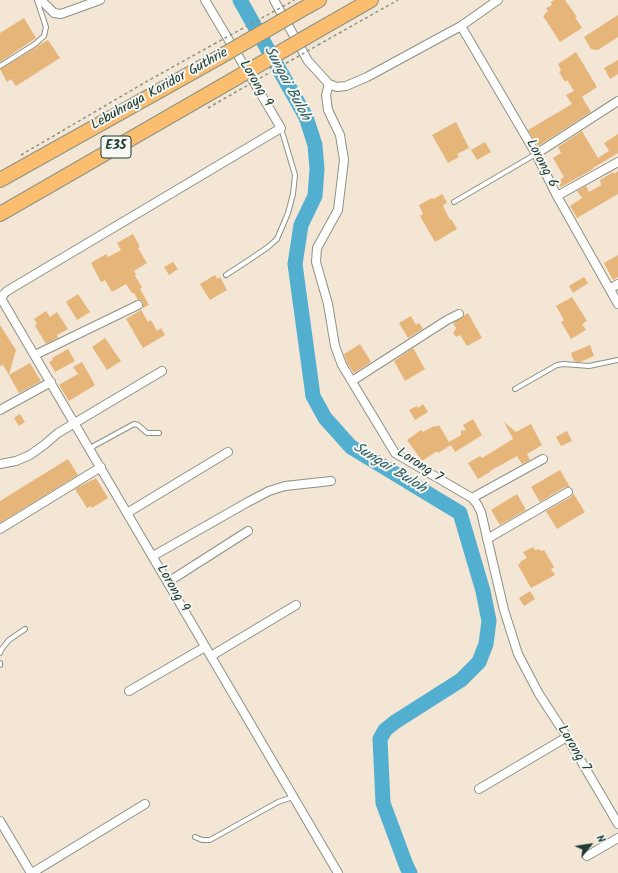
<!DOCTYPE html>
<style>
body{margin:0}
#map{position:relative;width:618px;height:873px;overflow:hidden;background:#f4e6d5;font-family:Kalam,sans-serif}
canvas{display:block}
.north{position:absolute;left:570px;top:825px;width:40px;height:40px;-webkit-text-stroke:3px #f6f6f2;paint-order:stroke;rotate:60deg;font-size:11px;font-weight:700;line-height:16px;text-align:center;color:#1f3d34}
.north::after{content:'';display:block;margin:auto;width:14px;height:18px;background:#1f3d34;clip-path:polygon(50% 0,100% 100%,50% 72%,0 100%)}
</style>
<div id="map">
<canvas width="618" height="873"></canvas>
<div class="north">N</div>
</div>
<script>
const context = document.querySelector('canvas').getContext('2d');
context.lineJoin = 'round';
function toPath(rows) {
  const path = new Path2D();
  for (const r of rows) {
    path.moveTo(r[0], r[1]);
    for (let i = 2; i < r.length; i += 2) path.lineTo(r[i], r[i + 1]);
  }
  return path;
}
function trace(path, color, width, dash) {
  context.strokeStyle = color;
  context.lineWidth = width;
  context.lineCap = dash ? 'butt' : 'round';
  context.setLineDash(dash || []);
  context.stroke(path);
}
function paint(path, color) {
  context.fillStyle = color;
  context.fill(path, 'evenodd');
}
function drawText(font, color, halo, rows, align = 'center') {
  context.font = font + ' Kalam,sans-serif';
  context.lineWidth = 4;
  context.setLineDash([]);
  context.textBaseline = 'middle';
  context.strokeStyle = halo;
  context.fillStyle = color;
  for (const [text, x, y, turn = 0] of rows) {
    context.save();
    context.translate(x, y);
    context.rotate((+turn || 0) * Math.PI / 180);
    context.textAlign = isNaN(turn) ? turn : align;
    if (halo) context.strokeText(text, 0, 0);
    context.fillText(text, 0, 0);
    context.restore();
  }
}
trace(toPath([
 [240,0,306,117,315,145,317,169,315,196,301,225,295,264,313,396,325,418,351,447,460,513,483,591,489,621,486,644,479,662,461,680,395,722,385,730,380,739,383,803,406,865,410,873]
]), '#52afd0', 15);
paint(toPath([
 [554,0,565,0,577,17,575,17,582,28,560,42,543,16,548,11,546,8,552,5,551,2],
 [618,15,618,37,598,50,591,49,584,37],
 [24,18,36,38,0,62,0,33],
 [48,40,60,58,16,86,11,79,7,82,0,69],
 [576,52,597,87,582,97,591,112,538,146,528,130,572,104,566,95,574,91,567,80,565,82,559,72,561,70,558,64],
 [618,60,618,74,610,79,604,68],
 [456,122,469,148,457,154,459,157,448,163,432,135],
 [582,131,598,158,609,151,604,143,618,134,618,153,593,168,593,169,561,187,557,182,564,177,553,158,561,153,558,147],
 [485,142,491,152,477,160,471,150],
 [618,171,618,194,577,218,570,206,582,198,577,191,586,186,589,192,601,185,600,180,613,172,614,174],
 [442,194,447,202,443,206,450,220,451,219,457,229,435,242,420,216,423,214,419,205,432,198,434,199],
 [133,234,140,247,138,248,147,263,134,271,136,274,135,276,142,287,140,289,149,305,143,308,143,302,138,300,134,293,132,293,126,284,112,292,105,280,101,282,91,263,106,254,108,257,121,250,117,243],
 [618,255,618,277,613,280,604,263],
 [173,262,178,269,169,275,164,267],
 [215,275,217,279,220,277,227,290,210,300,200,284],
 [584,277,588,283,573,293,569,286],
 [78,294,90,312,77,320,66,302],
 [572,297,587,321,582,324,586,330,571,339,561,322,564,320,556,306],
 [141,310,148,322,151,320,157,331,161,328,165,335,143,348,126,319],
 [46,311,50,317,57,312,68,329,57,335,58,338,46,344,35,326,37,324,34,319],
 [468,313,482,338,467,346,460,335,456,337,453,333,456,328,453,323],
 [411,316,416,325,419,323,423,329,408,338,399,323],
 [0,325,16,350,9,375,3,365,0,366],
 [105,338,121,361,107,370,92,347],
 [360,344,371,362,354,373,347,363,344,354],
 [590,345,594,356,580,362,574,361,571,353],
 [413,348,425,369,405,381,394,361],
 [68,349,75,361,55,372,49,362,53,360,52,358],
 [82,362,95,385,69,401,59,385,78,374,73,367],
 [30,363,41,381,19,393,9,375],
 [423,404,428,412,415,420,409,410,417,406,418,408],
 [20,414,25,422,19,426,14,418],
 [473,419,482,435,455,452,451,445,438,453,437,451,422,461,407,440,421,430,423,432,434,426,435,427,439,425,449,442,461,435,461,431,466,430,463,425],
 [504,422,516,432,531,424,542,445,527,454,530,460,522,464,517,456,490,471,490,472,478,479,468,463,480,456,482,458,513,439],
 [567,431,572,441,561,446,556,437],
 [68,459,78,475,0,523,0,501],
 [560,470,570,487,565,487,540,502,531,487],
 [96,478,108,498,92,508,91,506,87,508,75,489],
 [573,493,585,512,557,529,546,511,571,497],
 [517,494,526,510,500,525,491,510],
 [533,547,535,550,539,549,541,551,544,550,554,567,551,569,555,575,531,588,518,565,521,563,520,562,527,558,523,552],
 [530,591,535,599,524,606,519,598]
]), '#e6b579');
const lane = toPath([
 [0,66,35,44,44,36,46,27,37,0],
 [454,202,536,154],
 [226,275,249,260,268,247,277,239,288,213,293,194,295,175,281,128],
 [515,389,557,365,564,364,589,366,618,360],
 [90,448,134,424,138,425,147,433,159,433],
 [0,653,1,650,9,640,25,629],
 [0,663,0,665],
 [195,837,202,840,210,840,278,802,293,797]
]);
const street = toPath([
 [41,0,54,13,61,14,100,0],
 [205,0,281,128,7,291,2,296,2,300,338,873],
 [274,0,308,61,329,84,337,87,346,86,367,77,461,26,498,0],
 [461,26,536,154,557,196,618,304],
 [329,84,326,95,328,110,340,135,344,160,338,210,317,248,316,262,328,304,335,346,342,365,395,453,472,498,477,504,481,512,504,610,518,654,539,694,567,737,618,824],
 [536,154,618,101],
 [557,196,618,162],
 [610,289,618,284],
 [35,355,138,305],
 [352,381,447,320,459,314],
 [0,410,51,382],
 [0,464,16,461,30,455,44,445,58,433,162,371],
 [472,498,543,459],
 [127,513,228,452],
 [0,529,101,467],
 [487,539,568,492],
 [153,556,248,502,269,491,285,486,331,481],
 [168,582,248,531],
 [211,656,296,605],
 [129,691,205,647],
 [479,789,567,737],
 [0,821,31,873],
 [587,856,618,838],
 [32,873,145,804]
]);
const highway = toPath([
 [301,10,319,0],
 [315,32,371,0],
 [0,180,218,58],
 [0,214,231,81]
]);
trace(lane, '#8a9284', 6);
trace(street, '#8a9284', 10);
trace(highway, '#8a9284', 16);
trace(toPath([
 [293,1,294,0],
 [318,45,398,0],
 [208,108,234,93],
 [21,155,144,83,214,44]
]), '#8a9284', 1.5, [3, 3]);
trace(lane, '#fff', 4);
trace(street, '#fff', 8);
trace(highway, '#fbbd6e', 14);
const highwayBridge = toPath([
 [218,58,301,10],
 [231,81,315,32]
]);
trace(highwayBridge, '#8a9284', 16, []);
trace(toPath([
 [214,44,293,1],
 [234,93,318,45]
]), '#8a9284', 1.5, [3, 3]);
trace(highwayBridge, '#fbbd6e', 14);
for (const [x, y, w] of [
 [116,147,30]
]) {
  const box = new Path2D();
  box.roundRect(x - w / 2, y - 11, w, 22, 3);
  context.fillStyle = '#f6f6f2';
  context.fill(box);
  trace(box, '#1f3d34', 1);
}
drawText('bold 13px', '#1f3d34', null, [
 ["E35",116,147]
]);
drawText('14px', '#1f3d34', '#f6f6f2', [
 ["Lorong 9",255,84,59],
 ["Lebuhraya Koridor Guthrie",160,90,-29],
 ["Lorong 6",541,164,62],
 ["Lorong 7",419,466,33],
 ["Lorong 9",172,589,60],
 ["Lorong 7",573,749,59]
]);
drawText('italic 15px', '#2e5f63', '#f6f6f2', [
 ["Sungai Buloh",286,84,62],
 ["Sungai Buloh",389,469,32]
]);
</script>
